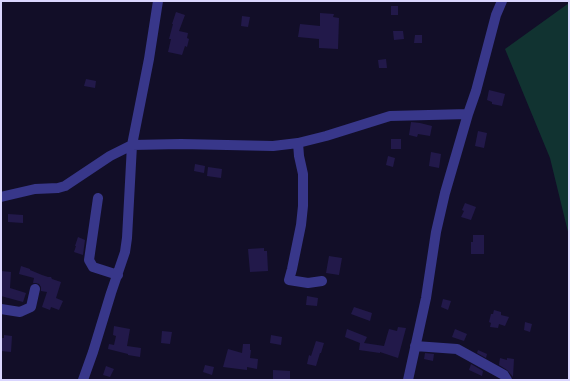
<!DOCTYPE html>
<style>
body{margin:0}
#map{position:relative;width:570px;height:381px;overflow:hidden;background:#120e28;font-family:Mulish,sans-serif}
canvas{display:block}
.frame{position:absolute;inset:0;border:2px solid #dad6ff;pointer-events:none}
</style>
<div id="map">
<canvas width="570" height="381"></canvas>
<div class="frame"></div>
</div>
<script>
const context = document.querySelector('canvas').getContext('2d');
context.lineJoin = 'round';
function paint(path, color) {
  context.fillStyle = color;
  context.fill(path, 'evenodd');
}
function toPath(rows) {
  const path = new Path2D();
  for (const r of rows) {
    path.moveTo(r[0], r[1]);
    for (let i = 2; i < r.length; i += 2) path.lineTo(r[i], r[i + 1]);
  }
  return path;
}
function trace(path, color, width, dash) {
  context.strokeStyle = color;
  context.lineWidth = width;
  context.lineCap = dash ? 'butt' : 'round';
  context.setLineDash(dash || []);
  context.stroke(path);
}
paint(toPath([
 [569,3,569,236,550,158,505,49]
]), '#113331');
paint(toPath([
 [391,6,398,6,398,15,391,15],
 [176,12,185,15,179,31,188,33,187,38,189,39,187,47,185,46,182,55,168,52,171,39,169,39,173,24,172,24],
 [320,13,334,14,333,17,339,18,338,49,319,48,319,39,298,37,300,24,320,26],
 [242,16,250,17,248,27,241,26],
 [393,31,403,31,404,39,394,40],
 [415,35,422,35,422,43,414,43],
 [386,59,387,68,379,68,378,60],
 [86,79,96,81,95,88,84,86],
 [489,90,505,94,502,106,492,104,492,102,487,100],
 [411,122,420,123,432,126,430,136,418,134,417,137,409,135],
 [478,131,487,133,484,148,475,146],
 [391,139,401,139,401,149,391,149],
 [431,152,441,154,439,168,429,166],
 [388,156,395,158,393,167,386,165],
 [195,164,205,166,204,173,194,171],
 [208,167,222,169,221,178,207,176],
 [465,203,476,207,471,220,461,217,464,211,462,210],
 [8,214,23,215,23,223,8,222],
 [473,235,484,235,484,254,471,254,471,242,473,242],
 [78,237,85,240,83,255,74,252,76,246,75,246],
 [264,248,264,251,267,251,268,271,250,272,248,249],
 [329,256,342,258,339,275,326,273],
 [21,266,30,269,30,270,42,275,48,277,51,277,52,279,61,282,56,298,63,301,59,310,51,307,50,310,42,307,47,292,41,291,41,287,39,284,36,283,33,283,34,278,19,274],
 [1,271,11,272,10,288,26,293,23,302,1,296],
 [307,296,318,298,317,306,306,305],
 [443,299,451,301,448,310,441,307],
 [354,307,372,313,370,321,351,314],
 [494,310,501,312,501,315,509,317,505,326,499,324,498,328,490,327,491,323,489,322,491,314,493,314],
 [525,322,532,324,530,332,524,330],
 [114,326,130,329,127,346,141,348,140,357,128,355,128,354,108,349,109,344,114,345,116,336,113,335],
 [398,327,406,328,398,358,380,352,380,353,359,350,360,343,345,337,347,329,367,337,364,343,384,346,389,329,397,331],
 [455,329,467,334,464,341,452,337],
 [162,331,172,332,170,344,161,343],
 [4,335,12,336,11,352,1,351,1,338,4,338],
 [271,335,282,337,281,345,270,343],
 [316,341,324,343,321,353,320,353,316,366,307,364,309,355,311,356],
 [243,344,250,344,250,350,251,350,250,358,258,359,257,369,247,367,247,370,223,367,228,349,242,353],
 [478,350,487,354,486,358,477,353],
 [425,353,434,354,433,361,424,359],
 [500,358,507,360,507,358,514,359,513,377,507,370,499,365],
 [471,364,483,371,482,376,469,370],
 [205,365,214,367,212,375,203,372],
 [106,366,114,369,110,377,103,375],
 [273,370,290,371,290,380,273,379]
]), '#22194a');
trace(toPath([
 [298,143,299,156,303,174,303,206,301,225,292,269,289,280,308,283,322,281],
 [1,197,35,189,58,188,65,186,110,156,132,145,181,144,273,146,298,143,326,136,390,116,468,114],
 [98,198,89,260,93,267,118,275],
 [1,309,20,312,31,307,35,289],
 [415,346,457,349,504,375,507,380],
 [83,380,93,352,111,293,125,252,127,238,132,145,149,59,158,1],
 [408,380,426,298,436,232,445,193,468,114,476,91,496,15,502,1]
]), '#38378a', 10);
</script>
